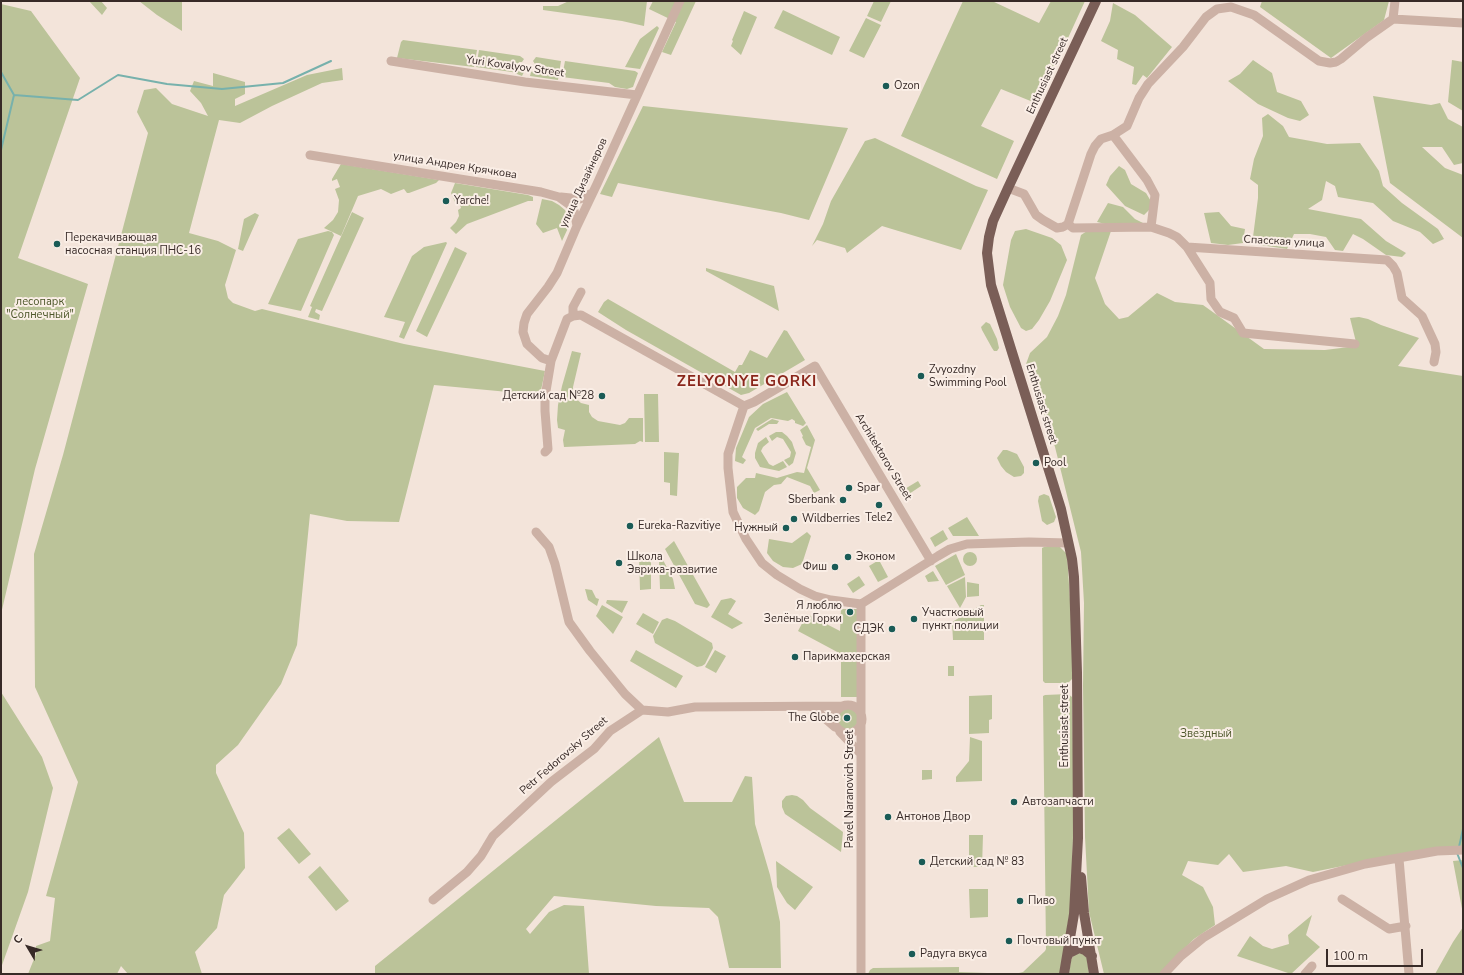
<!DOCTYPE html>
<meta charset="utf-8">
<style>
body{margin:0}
#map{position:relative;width:1464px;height:975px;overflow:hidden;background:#f3e4da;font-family:"Nunito Sans",sans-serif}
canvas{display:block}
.frame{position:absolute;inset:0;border:2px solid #372a27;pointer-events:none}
.north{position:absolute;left:8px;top:927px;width:40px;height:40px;-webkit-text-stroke:3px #faeee6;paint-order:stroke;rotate:308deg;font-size:11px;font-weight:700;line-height:16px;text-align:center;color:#372a27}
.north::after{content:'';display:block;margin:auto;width:14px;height:18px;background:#372a27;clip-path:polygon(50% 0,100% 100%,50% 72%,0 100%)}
.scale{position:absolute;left:1326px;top:949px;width:97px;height:18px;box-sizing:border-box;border:2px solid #372a27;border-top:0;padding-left:5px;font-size:12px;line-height:14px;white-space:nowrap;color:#372a27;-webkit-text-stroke:3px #faeee6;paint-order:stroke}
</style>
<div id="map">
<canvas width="1464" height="975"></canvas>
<div class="frame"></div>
<div class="north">С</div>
<div class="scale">100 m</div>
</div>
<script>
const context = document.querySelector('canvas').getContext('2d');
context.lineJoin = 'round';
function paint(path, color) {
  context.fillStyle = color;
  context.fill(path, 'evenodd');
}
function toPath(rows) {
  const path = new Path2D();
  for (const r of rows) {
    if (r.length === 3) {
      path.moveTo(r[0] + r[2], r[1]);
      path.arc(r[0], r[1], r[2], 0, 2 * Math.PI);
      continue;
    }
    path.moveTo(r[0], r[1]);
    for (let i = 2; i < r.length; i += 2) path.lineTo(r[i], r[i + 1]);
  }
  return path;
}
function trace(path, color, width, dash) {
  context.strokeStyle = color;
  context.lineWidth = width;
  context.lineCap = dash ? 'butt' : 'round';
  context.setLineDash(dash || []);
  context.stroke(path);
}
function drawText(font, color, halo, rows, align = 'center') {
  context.font = font + ' "Nunito Sans",sans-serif';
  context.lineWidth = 4;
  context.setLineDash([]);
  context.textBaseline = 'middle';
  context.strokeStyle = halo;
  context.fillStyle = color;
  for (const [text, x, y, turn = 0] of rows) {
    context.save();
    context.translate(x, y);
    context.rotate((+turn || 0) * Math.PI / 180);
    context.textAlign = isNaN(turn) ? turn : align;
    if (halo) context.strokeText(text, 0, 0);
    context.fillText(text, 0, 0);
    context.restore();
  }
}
paint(toPath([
 [89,1,101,1,107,8,102,15],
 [139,1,182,1,182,31,157,15],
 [569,1,647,1,644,26,622,21,543,10,543,6,558,6],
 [653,1,696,1,671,55,662,52,676,22,649,9],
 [874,1,891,1,881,22,867,16],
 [963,1,992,1,1039,23,1051,1,1085,1,1041,97,1033,102,1001,89,981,126,1014,141,997,179,901,136],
 [1262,1,1389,1,1384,20,1331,58,1260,7],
 [1113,3,1135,15,1172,47,1147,78,1143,75,1136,85,1132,84,1134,67,1117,59,1118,50,1101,41,1110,21],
 [1,4,31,11,80,78,18,258,88,284,35,469,1,614],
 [783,10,840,37,832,55,774,28],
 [744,11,757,17,741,55,731,46,733,41,732,40],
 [866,18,881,25,864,58,849,51],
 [657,26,659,28,640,69,625,67,640,39],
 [403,40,477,50,474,67,397,58,401,42],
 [479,50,520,56,524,59,522,62,519,62,518,68,523,70,524,72,522,76,512,72,476,67],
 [536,57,561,61,558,80,530,76,531,72,536,70,537,65,535,64,533,61],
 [1253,60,1272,73,1277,92,1301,101,1309,115,1300,121,1288,118,1258,104,1228,81,1240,74],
 [1452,60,1463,62,1463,111,1448,102],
 [565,61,635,71,638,73,633,87,627,89,615,87,609,83,562,77],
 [342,68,343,80,322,83,272,106,240,123,219,120,189,233,218,241,236,250,225,285,228,298,233,303,255,311,262,309,404,344,545,371,540,395,434,385,399,522,347,521,310,514,297,645,281,684,238,745,216,765,216,773,244,833,245,868,224,895,217,928,195,952,202,974,128,974,121,966,117,974,28,974,36,954,36,946,50,941,55,898,46,896,78,782,35,687,34,554,63,455,148,133,137,112,144,90,156,88,172,104,208,116,201,103,190,91,194,81,213,86,213,73,245,82,245,94,235,99,235,106,307,75],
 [1373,96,1431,105,1440,103,1448,119,1463,127,1463,163,1454,165,1442,147,1422,147,1445,168,1463,175,1463,238,1390,183],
 [643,106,848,128,809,220,781,213,618,183,612,197,600,194],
 [1268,114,1283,126,1289,137,1327,144,1360,143,1379,171,1383,186,1402,203,1438,229,1444,239,1433,244,1420,232,1393,221,1373,203,1338,197,1335,186,1326,181,1322,200,1308,209,1361,219,1386,241,1406,253,1402,257,1386,255,1363,239,1353,234,1343,251,1335,250,1326,237,1310,234,1294,234,1287,249,1254,244,1253,237,1258,198,1258,185,1250,179,1254,159,1263,136,1262,118],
 [875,138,976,186,988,190,961,250,882,226,847,253,845,248,817,240,812,246,823,224,831,201,865,141],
 [341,164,439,180,436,183,409,193,407,193,404,189,391,194,381,189,358,196,341,236,324,228,333,220,338,212,339,200,335,189,340,187,337,179,332,181,332,179],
 [1119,166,1125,170,1131,184,1146,193,1152,203,1150,209,1144,215,1125,206,1106,185,1110,176],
 [455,183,528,195,533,197,533,201,528,201,467,224,456,234,450,228,456,222,459,216,458,210,461,208,459,202,455,202,451,193],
 [542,199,552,201,559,205,565,210,568,218,569,226,562,241,557,228,543,233,536,224],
 [1108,203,1123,207,1135,219,1145,224,1114,226,1097,222],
 [352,212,364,218,322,311,316,309,315,312,320,315,319,320,308,317,312,307,310,306],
 [1219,212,1231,226,1245,229,1243,243,1228,245,1211,243,1204,213],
 [255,213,259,215,243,251,238,249,244,219],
 [1026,229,1052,238,1061,245,1067,260,1050,301,1039,320,1032,329,1026,331,1021,328,1010,307,1003,285,1011,240,1015,231],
 [328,231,332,232,334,235,301,311,268,304,298,239],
 [1087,231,1111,231,1095,278,1105,304,1119,319,1128,317,1157,293,1175,302,1203,305,1264,349,1325,350,1357,346,1350,318,1359,317,1368,319,1381,325,1419,338,1398,366,1463,376,1463,846,1422,850,1313,872,1286,866,1243,872,1229,854,1218,865,1188,861,1182,875,1203,887,1213,907,1215,925,1194,939,1159,974,1104,974,1089,912,1085,837,1083,686,1084,603,1081,552,1055,447,1026,364,1030,353,1047,337,1058,316,1066,295,1081,235],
 [446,242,447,243,404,339,399,337,405,322,384,317,412,256,424,247],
 [455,247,467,253,427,337,416,331],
 [706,268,774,286,779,311,706,271],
 [608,299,735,372,739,365,742,365,750,350,767,358,784,330,787,331,805,360,749,393,741,395,626,330,598,312,604,302],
 [986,322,990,324,997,339,999,348,997,351,994,351,992,348,982,330,981,327],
 [572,351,581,353,573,387,573,396,581,403,589,405,589,412,592,417,598,421,620,425,625,423,629,418,643,418,643,442,640,441,635,444,564,447,563,440,565,430,558,428,557,420,558,405,562,386],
 [787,392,806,423,803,426,795,423,795,421,792,419,788,421,771,418,755,428,742,457,746,460,743,464,735,461,736,448,749,417,763,404],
 [644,394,658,394,659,442,645,442],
 [772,419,779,421,777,424,769,424,758,431,756,429],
 [807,425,815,440,807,468,820,490,814,493,810,486,787,477,781,484,774,485,765,492,759,511,755,515,743,508,737,498,737,487,746,478,755,478,756,473,777,478,797,472,804,473,811,447,806,445,802,437,803,436,800,430],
 [776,432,782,432,787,436,792,442,794,448,796,453,793,463,789,466,784,460,790,457,791,452,783,439,777,437,772,441,769,436],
 [766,437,769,442,763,447,761,451,769,464,773,466,783,461,787,467,779,471,760,467,755,458,755,453,758,443],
 [1003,450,1007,450,1017,454,1024,467,1024,473,1021,476,1014,477,1006,472,1001,466,997,458],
 [664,452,679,453,677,496,670,495,670,483,664,482],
 [918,481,921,486,906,496,903,490],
 [1044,494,1049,496,1056,517,1054,522,1047,525,1042,521,1038,501,1039,496],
 [967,517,979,536,953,536,948,528],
 [943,530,948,539,935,547,930,538],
 [807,532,811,536,802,564,793,568,783,567,773,561,767,553,769,539,792,543],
 [674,541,710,605,707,608,695,604,665,549],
 [1044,547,1060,547,1067,554,1071,615,1073,678,1068,683,1045,683,1043,681,1042,548],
 [970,559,7],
 [956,554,965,575,946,585,935,566],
 [639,556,651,556,651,589,640,590],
 [659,560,663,560,673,579,675,589,660,589],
 [879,560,888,577,878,582,869,566],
 [933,571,939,581,928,582,925,576],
 [859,576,865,585,853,593,847,584],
 [965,577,966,597,960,608,947,586],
 [967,582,979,584,979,596,967,597],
 [585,589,592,590,596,598,599,599,597,606,588,600],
 [731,598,736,601,728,614,743,623,732,629,711,617,721,600],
 [607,600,628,601,622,613,606,603],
 [602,605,623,617,613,634,596,616],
 [981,605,984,605,984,640,953,640,952,622],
 [841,609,859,609,859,697,841,697,841,654,798,631,807,614,840,631],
 [643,613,659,622,653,634,636,624],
 [667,618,675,621,712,643,713,648,705,664,702,666,697,667,655,643,653,636,662,620],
 [636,650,683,676,676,688,630,661],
 [715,650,726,656,716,673,705,667],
 [948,666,954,666,954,676,948,676],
 [1,692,42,757,53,788,28,892,1,968],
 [1068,694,1072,697,1074,805,1071,903,1060,974,868,974,870,970,873,968,959,967,959,972,1015,974,1023,972,1045,951,1046,949,1043,696,1045,695],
 [992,695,992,719,989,720,989,733,969,734,969,696],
 [847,719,11],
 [659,737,684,802,732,802,745,776,752,777,755,824,770,875,780,922,781,968,729,968,718,917,709,908,656,906,554,896,526,929,530,934,549,912,564,905,584,906,589,974,375,974,375,966],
 [970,737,982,741,982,781,956,782,956,777,969,761],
 [922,770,932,770,932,779,922,780],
 [792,795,797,796,803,800,810,808,843,832,841,852,785,814,782,807,782,801,786,796],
 [289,828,311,854,299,864,277,838],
 [969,835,983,835,982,867,969,867],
 [1463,860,1463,914,1453,861],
 [776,861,813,887,795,910,787,903,777,887],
 [320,866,349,901,336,911,308,877],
 [969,889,988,889,988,917,970,918],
 [1312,915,1306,935,1320,947,1291,974,1237,956,1250,936,1263,946,1272,949,1289,944,1288,935],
 [1463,927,1463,974,1435,974,1453,942],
 [1078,953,1083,954,1087,958,1089,974,1069,974,1071,960,1074,955]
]), '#bbc399');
trace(toPath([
 [1,72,14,95,1,150],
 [14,95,78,100,118,75,167,84,222,89,283,83,331,61],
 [1459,847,1463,829],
 [1457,853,1463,868]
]), '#77b1ac', 2);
trace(toPath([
 [1393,19,1463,23],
 [391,61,525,82,637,95],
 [1113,135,1147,180,1155,195,1151,227],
 [310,155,541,192,559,197,570,205,574,210,577,226],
 [1008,188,1024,194,1036,215,1043,220,1057,228,1063,227,1068,224,1091,154,1095,146,1101,139,1113,135,1127,126,1139,98,1148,84,1183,47,1206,17,1217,9,1231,7,1254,15,1319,61,1330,63,1336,62,1341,59,1366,38,1393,19,1395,1],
 [561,197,580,199,592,193],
 [1068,224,1073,228,1151,227,1169,233,1177,237,1187,247,1387,260,1393,266,1397,273,1402,298,1422,316,1435,344,1436,352,1434,362],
 [1187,247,1210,283,1211,299,1220,312,1234,318,1243,333,1355,344],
 [573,316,573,307,581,292],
 [551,361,542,358,527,344,523,332,524,323,527,314,548,287,557,273,577,226,597,184,680,1],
 [744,406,728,454,728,468,733,512,746,539,762,563,777,575,800,589,815,596,831,600,861,604,938,556,950,549,967,544,1029,542,1068,543],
 [545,452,548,449,545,411,545,397,551,361,567,319,573,316,581,315,744,406,754,402,815,366,931,561],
 [536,532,549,547,555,564,569,622,590,651,625,694,642,710],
 [861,604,861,974],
 [848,719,14],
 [812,707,835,727],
 [840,732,861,754],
 [1399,859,1409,974],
 [1342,899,1389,929,1406,926],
 [433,900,467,872,481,856,493,836,551,782,594,749,610,731,642,710,668,712,695,707,843,706],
 [1164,974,1181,956,1203,938,1267,899,1309,880,1365,864,1437,851,1463,850],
 [1305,974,1312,966]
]), '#ccb1a5', 9);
trace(toPath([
 [1081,877,1084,913,1094,974],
 [1067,957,1069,953,1079,948,1085,950,1092,956],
 [1064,974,1074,914,1078,838,1077,673,1074,577,1072,559,1061,509,991,285,987,253,989,237,993,221,1008,188,1096,1]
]), '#7a5e57', 10);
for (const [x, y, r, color] of [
 [886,86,4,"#1a5b56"],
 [446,201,4,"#1a5b56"],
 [57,244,4,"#1a5b56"],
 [921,376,4,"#1a5b56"],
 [602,396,4,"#1a5b56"],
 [1036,463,4,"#1a5b56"],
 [849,488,4,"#1a5b56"],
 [843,500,4,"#1a5b56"],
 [879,505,4,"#1a5b56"],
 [794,519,4,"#1a5b56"],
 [630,526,4,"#1a5b56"],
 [786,528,4,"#1a5b56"],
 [848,557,4,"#1a5b56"],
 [619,563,4,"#1a5b56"],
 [835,567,4,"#1a5b56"],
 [850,612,4,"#1a5b56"],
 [914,619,4,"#1a5b56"],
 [892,629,4,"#1a5b56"],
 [795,657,4,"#1a5b56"],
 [847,718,4,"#1a5b56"],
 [1014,802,4,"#1a5b56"],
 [888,817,4,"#1a5b56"],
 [922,862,4,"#1a5b56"],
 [1020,901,4,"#1a5b56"],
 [1009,941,4,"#1a5b56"],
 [912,954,4,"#1a5b56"]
]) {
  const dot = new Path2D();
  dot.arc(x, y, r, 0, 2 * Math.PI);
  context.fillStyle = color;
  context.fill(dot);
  trace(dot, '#faeee6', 1.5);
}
drawText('11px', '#372a27', '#faeee6', [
 ["Yuri Kovalyov Street",515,67,8],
 ["Enthusiast street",1048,76,-65],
 ["улица Андрея Крячкова",455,166,9],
 ["улица Дизайнеров",584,183,-65],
 ["Спасская улица",1284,242,3],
 ["Enthusiast street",1041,404,73],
 ["Architektorov Street",883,457,59],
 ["Enthusiast street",1065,726,-90],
 ["Petr Fedorovsky Street",564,756,-41],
 ["Pavel Naranovich Street",850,789,-90]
]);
drawText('11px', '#372a27', '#faeee6', [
 ["Ozon",894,86],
 ["Yarche!",454,201],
 ["Перекачивающая",65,238],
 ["насосная станция ПНС-16",65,251],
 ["Zvyozdny",929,370],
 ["Swimming Pool",929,383],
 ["Детский сад №28",594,396,"right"],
 ["Pool",1044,463],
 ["Spar",857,488],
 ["Sberbank",835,500,"right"],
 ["Tele2",879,518,"center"],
 ["Wildberries",802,519],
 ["Eureka-Razvitiye",638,526],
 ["Нужный",778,528,"right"],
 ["Школа",627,557],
 ["Эврика-развитие",627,570],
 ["Эконом",856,557],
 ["Фиш",827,567,"right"],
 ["Я люблю",842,606,"right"],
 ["Зелёные Горки",842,619,"right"],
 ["Участковый",922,613],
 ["пункт полиции",922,626],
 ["СДЭК",884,629,"right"],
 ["Парикмахерская",803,657],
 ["The Globe",839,718,"right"],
 ["Автозапчасти",1022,802],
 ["Антонов Двор",896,817],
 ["Детский сад № 83",930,862],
 ["Пиво",1028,901],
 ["Почтовый пункт",1017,941],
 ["Радуга вкуса",920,954]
], 'left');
drawText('11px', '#4c5629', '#faeee6', [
 ["лесопарк",40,302],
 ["\"Солнечный\"",40,315],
 ["Звёздный",1206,734]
]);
context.letterSpacing = '1px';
drawText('bold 15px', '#8a261b', '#faeee6', [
 ["ZELYONYE GORKI",747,382]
]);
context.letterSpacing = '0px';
</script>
